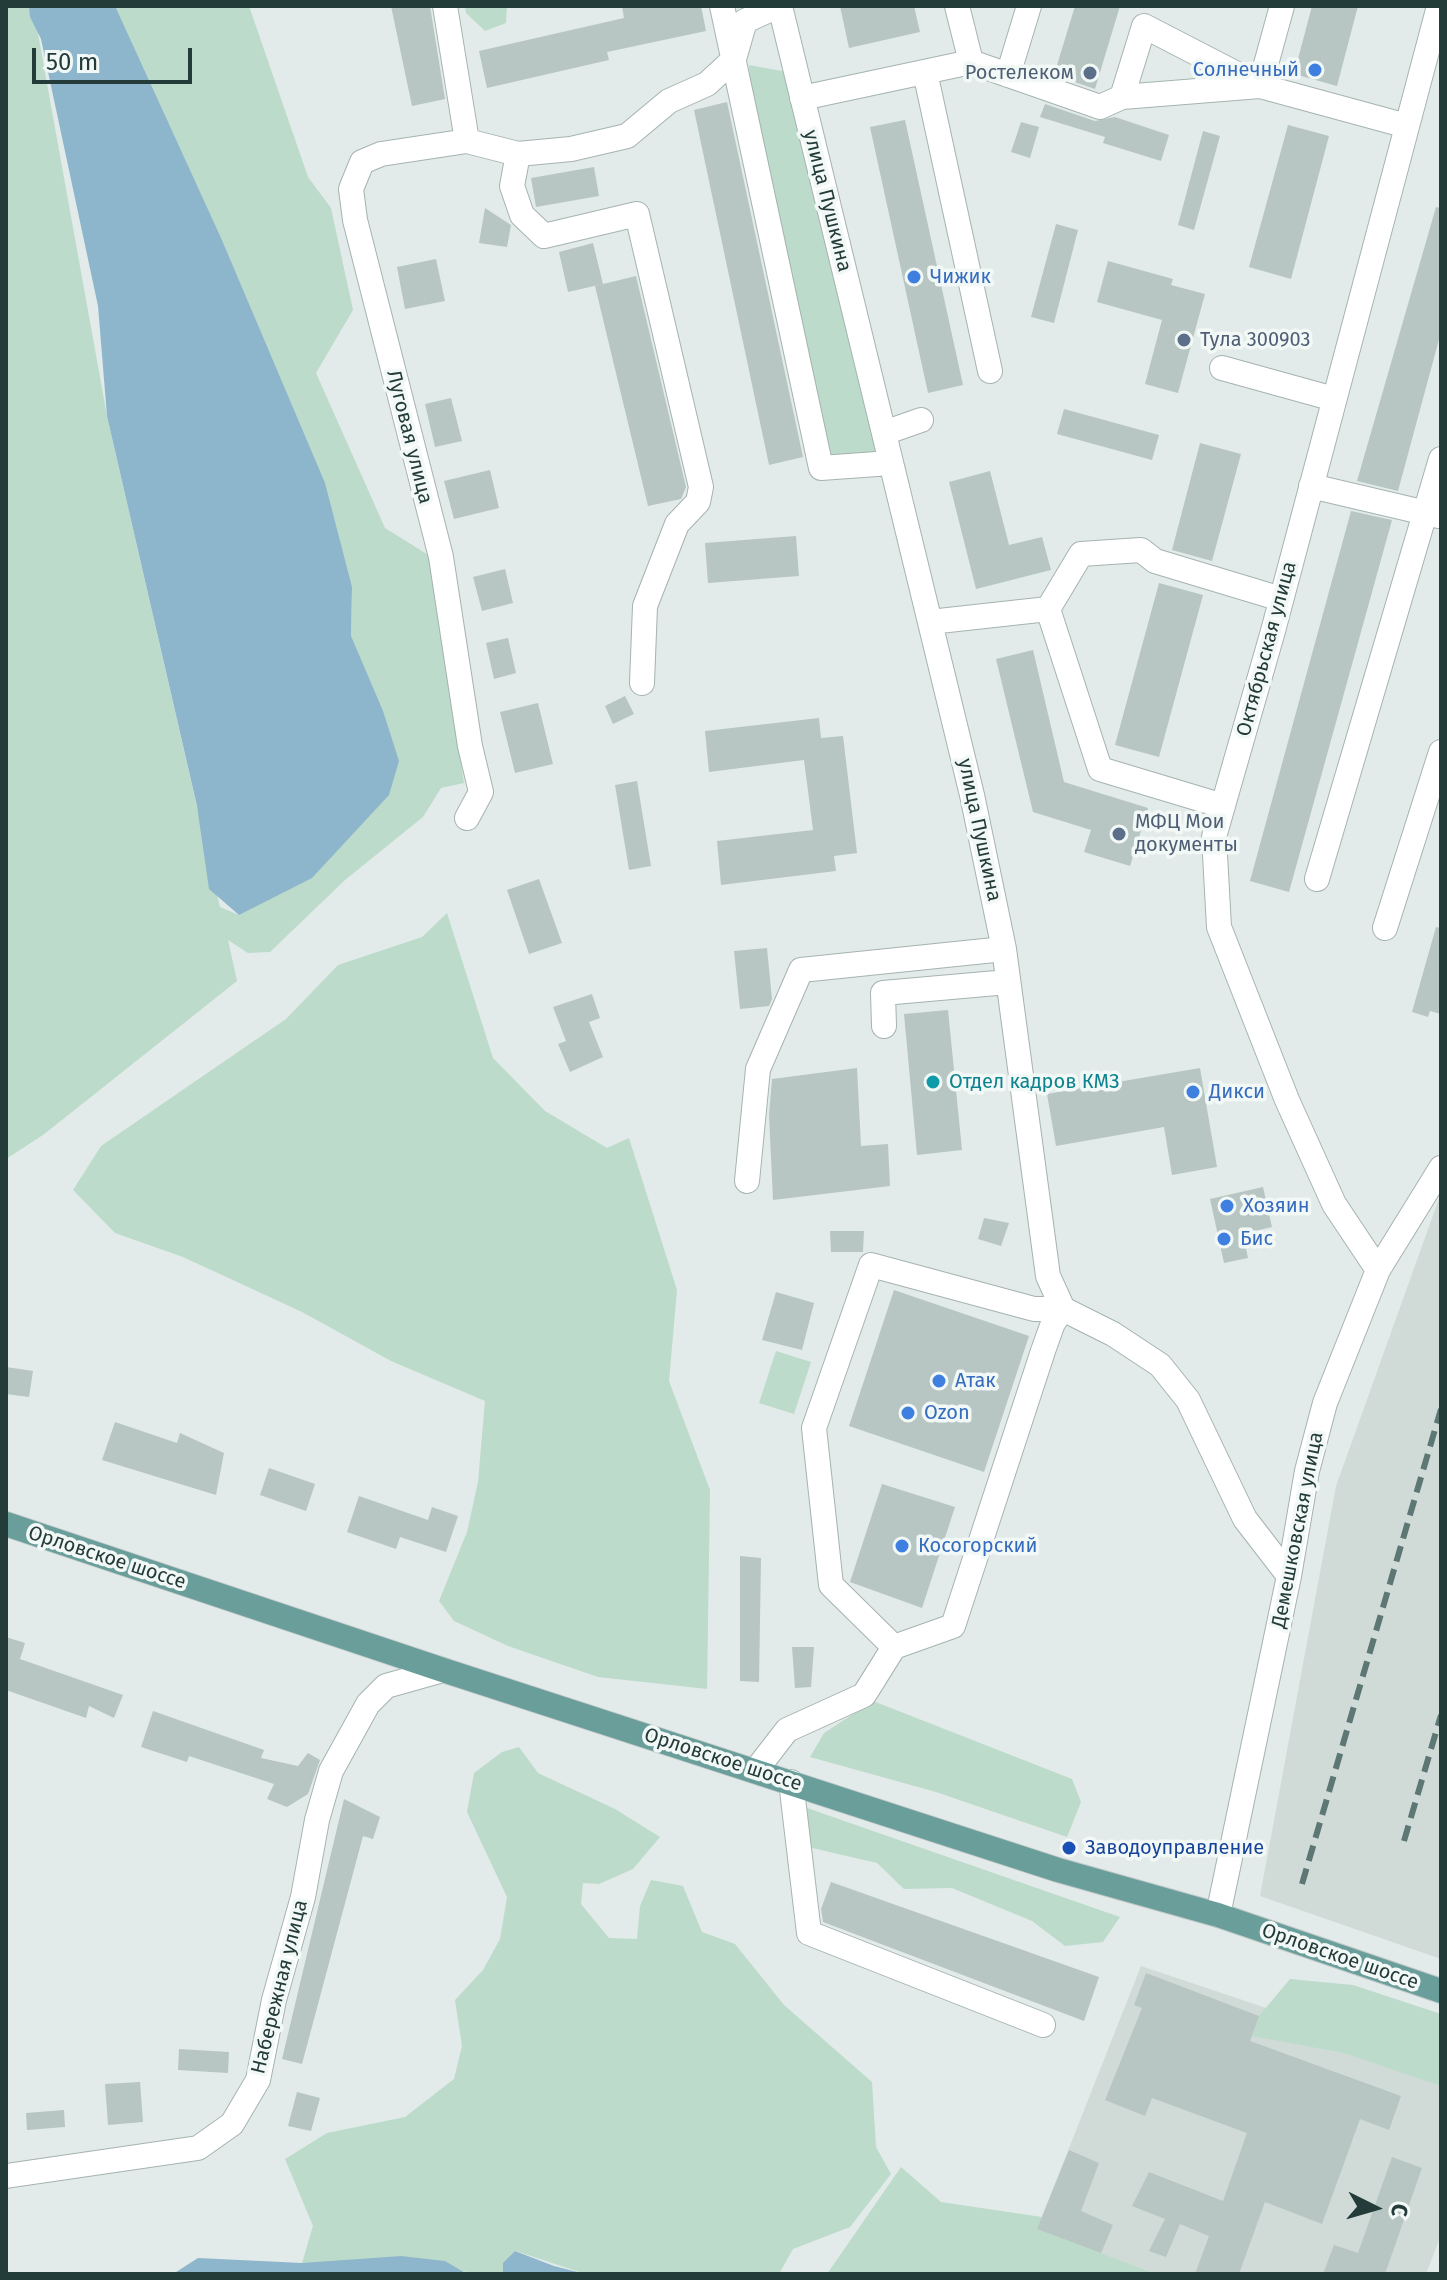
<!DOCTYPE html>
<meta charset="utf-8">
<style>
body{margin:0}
#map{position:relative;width:1447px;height:2280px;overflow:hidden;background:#e2ebe9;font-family:"Fira Sans",sans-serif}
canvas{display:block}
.frame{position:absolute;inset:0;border:8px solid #233b39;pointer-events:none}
.north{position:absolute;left:1335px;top:2168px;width:80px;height:80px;-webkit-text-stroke:6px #f2f8f6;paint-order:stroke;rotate:95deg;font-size:22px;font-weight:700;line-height:32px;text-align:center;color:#233b39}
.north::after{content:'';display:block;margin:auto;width:28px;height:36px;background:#233b39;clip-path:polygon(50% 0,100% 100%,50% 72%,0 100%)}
.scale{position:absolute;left:32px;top:48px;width:160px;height:36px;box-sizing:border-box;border:4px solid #233b39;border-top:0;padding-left:10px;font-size:24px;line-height:28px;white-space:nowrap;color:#233b39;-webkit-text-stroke:6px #f2f8f6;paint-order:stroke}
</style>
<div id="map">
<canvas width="1447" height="2280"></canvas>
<div class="frame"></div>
<div class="north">С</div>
<div class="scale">50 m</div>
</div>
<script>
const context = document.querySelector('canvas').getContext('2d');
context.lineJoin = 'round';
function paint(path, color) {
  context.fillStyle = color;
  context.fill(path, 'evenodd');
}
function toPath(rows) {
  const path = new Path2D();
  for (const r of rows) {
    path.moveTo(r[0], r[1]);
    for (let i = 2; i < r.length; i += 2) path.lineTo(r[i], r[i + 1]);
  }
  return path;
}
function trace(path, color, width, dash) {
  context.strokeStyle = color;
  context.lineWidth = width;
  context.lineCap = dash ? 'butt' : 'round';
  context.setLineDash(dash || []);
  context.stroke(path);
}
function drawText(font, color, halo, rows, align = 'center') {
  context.font = font + ' "Fira Sans",sans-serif';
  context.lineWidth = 7;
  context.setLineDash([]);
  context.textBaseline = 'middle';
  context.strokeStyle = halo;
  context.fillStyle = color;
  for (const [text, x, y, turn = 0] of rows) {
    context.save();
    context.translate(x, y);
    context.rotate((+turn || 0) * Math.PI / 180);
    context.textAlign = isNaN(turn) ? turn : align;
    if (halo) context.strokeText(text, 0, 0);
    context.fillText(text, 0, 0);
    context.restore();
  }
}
paint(toPath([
 [1441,1193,1441,1959,1260,1896,1336,1486],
 [1141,1966,1290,2016,1441,2075,1441,2235,1426,2274,1156,2274,1037,2229]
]), '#d0dbd8');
paint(toPath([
 [6,6,33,6,107,416,220,907,239,915,351,636,352,587,110,6,249,6,308,177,331,208,353,310,316,373,385,528,430,556,464,783,441,788,423,817,345,880,270,952,248,953,228,940,237,981,43,1135,6,1159],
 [465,6,507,6,506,23,485,31,466,13],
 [749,65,787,72,880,452,831,458,751,99],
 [447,913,493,1058,545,1111,607,1148,629,1138,677,1290,669,1381,710,1490,707,1689,598,1677,508,1646,454,1621,439,1601,467,1532,478,1482,485,1401,391,1361,302,1312,183,1257,115,1233,73,1190,101,1146,286,1019,338,965,422,937],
 [776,1351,811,1362,794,1414,759,1403],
 [873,1701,1072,1779,1081,1802,1067,1837,936,1792,810,1757,824,1733],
 [519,1747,538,1773,615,1809,660,1837,633,1869,599,1884,583,1883,581,1904,609,1938,637,1939,640,1906,651,1880,683,1886,702,1932,735,1944,784,2005,872,2082,876,2147,891,2174,850,2227,793,2249,779,2274,585,2274,516,2251,507,2274,302,2263,313,2226,285,2159,327,2133,405,2117,454,2079,462,2046,455,2000,483,1970,500,1939,507,1897,467,1812,474,1773,502,1752],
 [807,1808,1120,1917,1103,1942,1065,1946,1032,1921,952,1888,904,1889,877,1863,808,1847],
 [1290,1979,1353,1985,1441,2014,1441,2086,1344,2053,1252,2036,1259,2016],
 [901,2167,941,2202,1042,2217,1038,2229,1156,2274,827,2274]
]), '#bcdbca');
paint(toPath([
 [29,6,115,6,221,238,325,483,352,587,351,636,383,711,399,761,389,795,312,878,239,915,209,889,197,806,107,416,98,306,41,39,30,17],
 [515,2251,554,2266,585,2274,503,2274,503,2263],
 [401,2256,445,2261,467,2274,173,2274,198,2258,302,2263]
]), '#8db6cd');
paint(toPath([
 [391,6,430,6,445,99,412,106],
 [622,6,701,6,706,31,607,52,609,60,487,88,479,51,624,18],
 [840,6,914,6,920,32,849,48],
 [1075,6,1120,6,1095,89,1054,75],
 [1312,6,1358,6,1337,86,1294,74],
 [727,102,803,457,769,465,694,110],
 [1045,104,1095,121,1115,117,1169,135,1161,161,1103,143,1105,137,1040,117],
 [905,120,963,385,928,393,870,127],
 [1021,122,1039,127,1030,158,1011,152],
 [1288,125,1329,136,1291,279,1249,267],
 [1203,131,1220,136,1194,230,1178,225],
 [594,167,599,196,536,207,531,178],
 [1436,207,1441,208,1441,332,1398,491,1357,481],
 [485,208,511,225,507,247,479,243],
 [1056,224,1078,230,1054,323,1031,317],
 [593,243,603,284,568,292,559,252],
 [436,259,445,301,405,309,397,267],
 [1108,261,1173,279,1171,285,1205,294,1178,393,1145,384,1162,320,1097,302],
 [636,276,686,487,681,499,648,506,595,286],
 [451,398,462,441,435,447,425,404],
 [1064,409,1159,435,1152,460,1057,434],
 [1200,443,1241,454,1212,561,1172,550],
 [490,470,499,508,454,519,444,481],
 [990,471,1009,545,1042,537,1051,570,976,589,949,482],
 [1351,511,1392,520,1289,892,1250,881],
 [796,536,799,576,708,583,705,543],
 [505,569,513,603,482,611,473,577],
 [1159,583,1203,595,1159,757,1115,745],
 [508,638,516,673,494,679,486,643],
 [1033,650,1064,782,1148,808,1130,866,1084,852,1091,830,1033,812,996,659],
 [625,696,634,714,613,724,605,706],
 [538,703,553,764,515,773,500,712],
 [819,718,821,738,843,736,857,853,834,856,836,871,721,885,717,841,813,830,804,760,709,772,705,731],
 [637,781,651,866,629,870,615,785],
 [539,879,562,943,529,954,507,890],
 [1436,927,1441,928,1441,1014,1430,1011,1428,1017,1412,1012],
 [767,948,772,999,769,1006,740,1009,734,951],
 [592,994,600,1018,589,1022,603,1057,570,1072,558,1044,566,1041,553,1007],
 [948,1010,962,1150,917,1155,904,1014],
 [857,1068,861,1146,888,1144,890,1186,773,1200,769,1115,772,1079],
 [1200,1068,1217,1167,1172,1175,1164,1127,1056,1146,1047,1094],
 [1263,1187,1272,1227,1243,1234,1248,1258,1224,1263,1210,1199],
 [984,1218,1009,1223,1001,1246,978,1239],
 [830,1231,864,1231,863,1252,831,1252],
 [894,1290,1029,1336,984,1472,849,1426],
 [776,1292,814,1303,802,1350,762,1340],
 [6,1367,33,1371,29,1397,6,1394],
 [115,1422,177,1443,180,1433,224,1453,216,1495,102,1460],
 [269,1468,315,1484,306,1511,260,1495],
 [882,1484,955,1507,922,1608,850,1582],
 [359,1496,428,1520,432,1507,458,1516,446,1552,400,1537,396,1549,347,1532],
 [740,1556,761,1558,759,1682,740,1681],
 [6,1637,25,1643,20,1659,123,1695,114,1718,89,1706,86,1718,6,1690],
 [792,1647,814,1647,811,1687,795,1688],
 [153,1711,264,1750,261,1758,298,1766,308,1753,320,1760,308,1794,287,1807,267,1799,274,1784,189,1756,187,1762,141,1747],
 [344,1799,380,1817,373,1839,363,1836,302,2064,282,2059],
 [831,1882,1099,1977,1084,2021,823,1922,821,1909],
 [1146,1973,1259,2016,1250,2041,1401,2096,1389,2130,1360,2119,1322,2224,1265,2202,1239,2274,1195,2274,1209,2236,1180,2224,1166,2257,1149,2251,1165,2219,1132,2206,1149,2172,1223,2201,1247,2133,1152,2098,1145,2116,1105,2100,1142,2008,1134,2005],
 [179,2049,229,2052,228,2073,178,2070],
 [140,2082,143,2122,108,2125,105,2084],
 [297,2092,320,2098,311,2131,288,2126],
 [64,2110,65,2127,27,2130,26,2113],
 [1069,2150,1099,2163,1081,2211,1113,2225,1101,2253,1037,2229],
 [1392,2157,1422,2168,1385,2274,1323,2274,1334,2245,1358,2253]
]), '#b7c6c2');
const minor = toPath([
 [445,6,467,141],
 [722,6,821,468,891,463],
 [780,6,972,795,1004,949,1048,1276,1063,1309,1113,1334,1160,1365,1188,1400,1245,1519,1289,1576],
 [957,6,971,62],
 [925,72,990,371],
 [1008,75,1029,6],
 [1122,97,1144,26,1260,86,1282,6],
 [802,98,971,62,1100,107,1122,97,1260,86,1407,126],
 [518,154,512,186,522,215,544,236,637,214,701,487,698,502,677,524,645,606,642,683],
 [1222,368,1334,399],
 [884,433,921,420],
 [1311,486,1439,516],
 [1048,609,1081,554,1141,550,1155,561,1281,599],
 [930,622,1048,609,1100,769,1223,806],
 [467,818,481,792,470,746,441,557,355,220,351,189,362,162,381,154,467,141,518,154,571,149,627,136,669,101,707,84,734,59,745,21,778,6],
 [1317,879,1441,459],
 [1385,928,1441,752],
 [884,1026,883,993,1008,982],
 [747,1181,758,1069,801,970,1004,949],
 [1378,1270,1334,1204,1287,1100,1219,927,1214,837,1273,631,1439,6],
 [756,1770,787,1730,864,1695,894,1647,953,1626,1043,1351,1053,1323,1063,1309,1034,1309,871,1265,814,1428,831,1585,894,1647],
 [791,1782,809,1933,1043,2025],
 [1218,1915,1289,1576,1307,1471,1325,1403,1378,1270,1441,1168],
 [6,2176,198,2148,232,2124,258,2080,274,2000,303,1897,317,1820,331,1771,368,1704,386,1686,443,1670]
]);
const major = toPath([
 [6,1524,443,1670,1058,1870,1218,1915,1441,1991]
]);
trace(minor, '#a5b3b1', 26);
trace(major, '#c1c8c8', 26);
trace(minor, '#fff', 24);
trace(major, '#699e9b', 24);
trace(toPath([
 [1404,1841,1441,1715],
 [1302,1884,1441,1409]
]), '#5d7775', 6, [16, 8]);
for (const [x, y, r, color] of [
 [1315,70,8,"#3f7fe0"],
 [1090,73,8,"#5c6f8a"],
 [914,277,8,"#3f7fe0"],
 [1184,340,8,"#5c6f8a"],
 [1119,834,8,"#5c6f8a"],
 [933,1082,8,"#0f9aa8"],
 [1193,1092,8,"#3f7fe0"],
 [1227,1206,8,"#3f7fe0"],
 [1224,1239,8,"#3f7fe0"],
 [939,1381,8,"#3f7fe0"],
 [908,1413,8,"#3f7fe0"],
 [902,1546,8,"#3f7fe0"],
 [1069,1848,8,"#1a4fb4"]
]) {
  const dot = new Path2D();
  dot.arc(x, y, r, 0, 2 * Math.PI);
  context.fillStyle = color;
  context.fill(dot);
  trace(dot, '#f2f8f6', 3);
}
drawText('20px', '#366cbe', '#f2f8f6', [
 ["Солнечный",1299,70,"right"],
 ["Чижик",930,277],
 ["Дикси",1209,1092],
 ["Хозяин",1243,1206],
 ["Бис",1240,1239],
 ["Атак",955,1381],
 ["Ozon",924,1413],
 ["Косогорский",918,1546]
], 'left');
drawText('20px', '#4e5e75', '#f2f8f6', [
 ["Ростелеком",1074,73,"right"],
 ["Тула 300903",1200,340],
 ["МФЦ Мои",1135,822],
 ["документы",1135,845]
], 'left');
drawText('20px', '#233b39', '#f2f8f6', [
 ["улица Пушкина",827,201,76],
 ["Луговая улица",409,437,76],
 ["Октябрьская улица",1267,649,-75],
 ["улица Пушкина",979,830,78],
 ["Демешковская улица",1298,1530,-79],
 ["Орловское шоссе",107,1558,18],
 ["Орловское шоссе",723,1760,18],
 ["Орловское шоссе",1340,1957,19],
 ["Набережная улица",280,1987,-76]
]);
drawText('20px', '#0d838f', '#f2f8f6', [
 ["Отдел кадров КМЗ",949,1082]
], 'left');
drawText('20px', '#164399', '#f2f8f6', [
 ["Заводоуправление",1085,1848]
], 'left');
</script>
